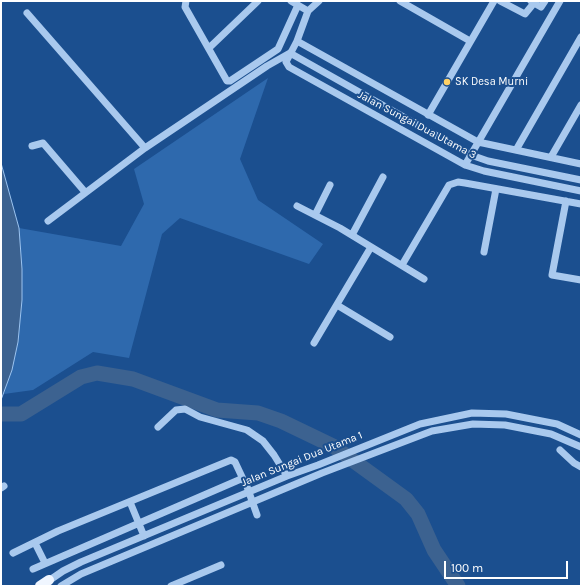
<!DOCTYPE html>
<style>
body{margin:0}
#map{position:relative;width:582px;height:587px;overflow:hidden;background:#1b4f8f;font-family:Karla,sans-serif}
canvas{display:block}
.frame{position:absolute;inset:0;border:2px solid #fff;pointer-events:none}
.scale{position:absolute;left:444px;top:561px;width:124px;height:18px;box-sizing:border-box;border:2px solid #fff;border-top:0;padding-left:5px;font-size:12px;line-height:14px;white-space:nowrap;color:#fff;-webkit-text-stroke:3px #1b4f8f;paint-order:stroke}
</style>
<div id="map">
<canvas width="582" height="587"></canvas>
<div class="frame"></div>
<div class="scale">100 m</div>
</div>
<script>
const context = document.querySelector('canvas').getContext('2d');
context.lineJoin = 'round';
function paint(path, color) {
  context.fillStyle = color;
  context.fill(path, 'evenodd');
}
function toPath(rows) {
  const path = new Path2D();
  for (const r of rows) {
    path.moveTo(r[0], r[1]);
    for (let i = 2; i < r.length; i += 2) path.lineTo(r[i], r[i + 1]);
  }
  return path;
}
function trace(path, color, width, dash) {
  context.strokeStyle = color;
  context.lineWidth = width;
  context.lineCap = dash ? 'butt' : 'round';
  context.setLineDash(dash || []);
  context.stroke(path);
}
function drawText(font, color, halo, rows, align = 'center') {
  context.font = font + ' Karla,sans-serif';
  context.lineWidth = 4;
  context.setLineDash([]);
  context.textBaseline = 'middle';
  context.strokeStyle = halo;
  context.fillStyle = color;
  for (const [text, x, y, turn = 0] of rows) {
    context.save();
    context.translate(x, y);
    context.rotate((+turn || 0) * Math.PI / 180);
    context.textAlign = isNaN(turn) ? turn : align;
    if (halo) context.strokeText(text, 0, 0);
    context.fillText(text, 0, 0);
    context.restore();
  }
}
paint(toPath([
 [268,78,240,159,258,200,323,244,309,264,180,218,162,234,129,358,93,352,33,390,4,394,18,342,22,300,22,269,19,228,121,246,144,204,134,169]
]), '#2e69ad');
const water = toPath([
 [1,163,19,228,22,269,22,300,18,342,12,370,1,400,1,163]
]);
paint(water, '#3c6290');
trace(water, '#9cc4f0', 1);
trace(toPath([
 [1,414,21,414,81,377,97,373,133,379,217,410,258,413,281,421,333,446,406,499,418,514,434,550,458,586]
]), '#3c6290', 15);
trace(toPath([
 [186,1,185,7,227,81,230,81,278,49,298,5],
 [291,1,308,11],
 [319,1,308,11,297,41,286,62,289,67,465,165,484,171,581,191],
 [400,1,470,41],
 [500,1,525,14,534,3,531,1],
 [534,3,541,7,545,1],
 [27,13,145,148],
 [297,41,478,142,581,164],
 [209,48,258,1],
 [290,53,471,155,488,161,581,180],
 [428,115,494,1],
 [32,146,43,143,85,192],
 [516,150,581,37],
 [551,157,581,105],
 [465,165,560,1],
 [566,201,552,275,581,280],
 [297,206,340,228,424,279],
 [315,215,330,185],
 [48,221,145,148,267,66,290,53],
 [352,235,383,177],
 [484,252,496,189],
 [402,265,449,185,458,182,465,183,581,204],
 [337,305,390,337],
 [314,343,371,247],
 [158,427,176,410,185,409,200,417,247,430,263,441,274,455,287,476],
 [560,450,574,463,581,467],
 [1,488,4,486],
 [130,502,144,536],
 [35,543,45,563],
 [13,553,58,531,231,460,235,462,243,479],
 [33,569,241,479,245,481,257,515],
 [47,582,63,571,81,562,287,476,318,465,420,424,472,413,506,414,557,424,581,435],
 [61,586,81,574,322,473,432,431,473,424,505,425,551,434,581,447],
 [171,586,221,565]
]), '#a9c9ee', 7);
trace(toPath([
 [40,586,49,580]
]), '#f0f6ff', 10);
for (const [x, y, r, color] of [
 [447,82,4,"#ffd166"]
]) {
  const dot = new Path2D();
  dot.arc(x, y, r, 0, 2 * Math.PI);
  context.fillStyle = color;
  context.fill(dot);
  trace(dot, '#1b4f8f', 1.5);
}
drawText('11px', '#fff', '#1b4f8f', [
 ["SK Desa Murni",455,82]
], 'left');
drawText('11px', '#fff', '#1b4f8f', [
 ["Jalan Sungai Dua Utama 3",417,125,28],
 ["Jalan Sungai Dua Utama 1",302,459,-22]
]);
</script>
